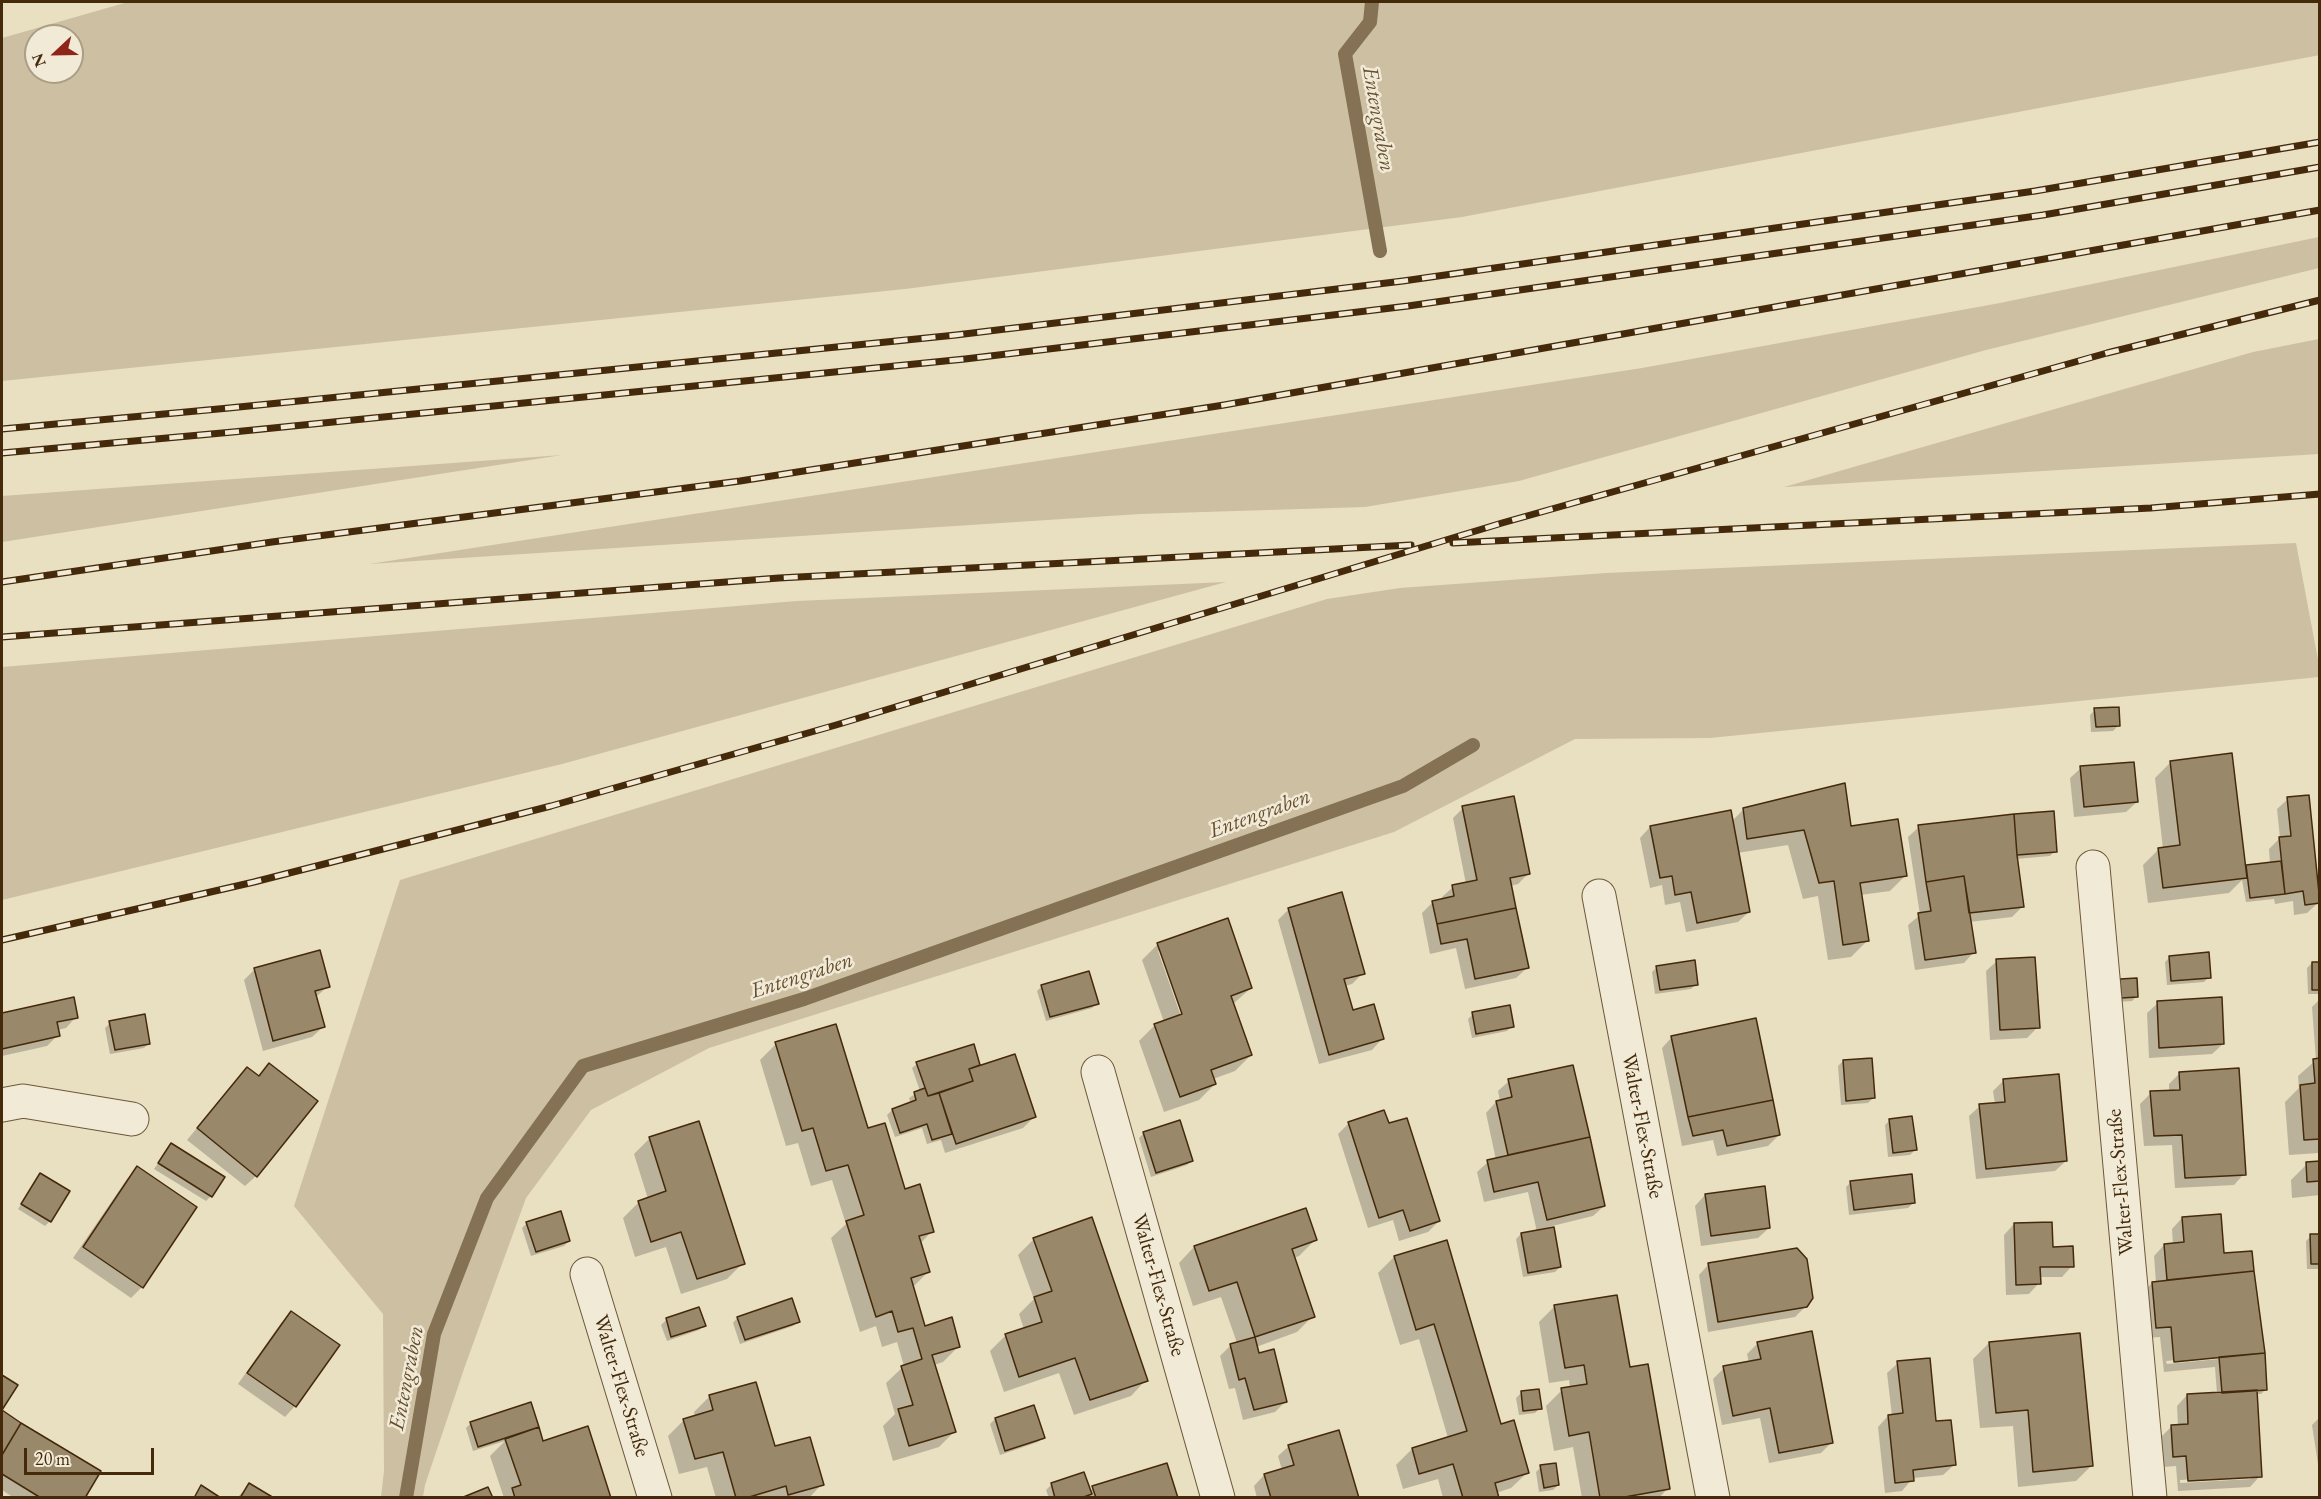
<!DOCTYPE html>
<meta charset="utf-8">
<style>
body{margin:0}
#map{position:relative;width:2321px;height:1499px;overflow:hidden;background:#e9dfc1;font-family:"EB Garamond",serif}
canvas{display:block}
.frame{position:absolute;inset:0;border:3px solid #442a0b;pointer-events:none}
.north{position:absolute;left:24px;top:24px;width:60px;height:60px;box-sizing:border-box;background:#f1ead7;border:2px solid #ac9d85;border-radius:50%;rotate:248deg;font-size:16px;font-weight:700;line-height:24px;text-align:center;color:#442a0b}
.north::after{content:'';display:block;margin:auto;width:21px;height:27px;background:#8f2418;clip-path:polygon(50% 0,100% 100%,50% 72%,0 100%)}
.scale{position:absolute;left:24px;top:1448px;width:130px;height:27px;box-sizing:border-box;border:3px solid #442a0b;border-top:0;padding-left:8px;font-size:18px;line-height:21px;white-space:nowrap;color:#442a0b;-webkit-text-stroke:4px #f1ead7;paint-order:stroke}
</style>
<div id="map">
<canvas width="2321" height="1499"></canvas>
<div class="frame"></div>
<div class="north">N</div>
<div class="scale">20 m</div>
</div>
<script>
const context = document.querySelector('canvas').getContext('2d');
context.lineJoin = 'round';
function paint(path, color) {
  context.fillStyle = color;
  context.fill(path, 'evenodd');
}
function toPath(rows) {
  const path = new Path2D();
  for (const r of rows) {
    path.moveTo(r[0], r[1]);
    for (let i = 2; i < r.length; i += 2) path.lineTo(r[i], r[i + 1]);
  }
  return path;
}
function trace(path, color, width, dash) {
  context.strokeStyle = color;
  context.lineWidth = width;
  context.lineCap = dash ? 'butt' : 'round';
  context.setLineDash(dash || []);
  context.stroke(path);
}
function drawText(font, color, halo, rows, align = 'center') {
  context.font = font + ' "EB Garamond",serif';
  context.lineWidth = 5;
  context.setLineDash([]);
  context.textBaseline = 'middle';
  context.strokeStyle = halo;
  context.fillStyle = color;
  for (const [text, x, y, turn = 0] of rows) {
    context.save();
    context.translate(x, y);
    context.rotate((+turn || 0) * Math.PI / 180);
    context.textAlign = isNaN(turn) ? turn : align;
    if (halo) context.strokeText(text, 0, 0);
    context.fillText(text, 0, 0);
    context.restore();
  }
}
paint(toPath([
 [128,2,2319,2,2320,55,1462,217,905,289,2,381,2,38],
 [36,36,72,36,72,72,36,72],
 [2319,237,2319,268,1986,350,1519,481,1365,507,1140,514,369,564,1642,368,2000,303],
 [2319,339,2319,454,1784,487,2253,352],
 [562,455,2,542,2,496],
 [2296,543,2319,665,2319,677,1710,738,1575,739,1394,832,709,1048,591,1110,526,1198,465,1366,425,1485,423,1497,381,1497,384,1471,383,1314,294,1206,400,880,1327,599,1400,588,1606,573],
 [1226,582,562,764,2,900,2,667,797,601]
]), '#cdc0a2');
paint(toPath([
 [2095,710,2118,726,2113,731,2091,732,2090,715],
 [2171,762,2244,869,2246,866,2270,864,2269,849,2280,838,2277,809,2288,799,2318,903,2307,913,2294,915,2293,901,2275,904,2274,899,2246,902,2242,880,2229,893,2148,903,2143,865,2159,849,2163,849,2155,778],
 [2081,768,2137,802,2126,812,2074,817,2070,778],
 [1463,808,1529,873,1518,884,1510,886,1527,968,1516,978,1465,989,1456,948,1430,954,1422,913,1433,902,1443,900,1442,897,1453,887,1466,884,1453,818],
 [1743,810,1850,828,1906,875,1890,891,1860,895,1867,941,1851,957,1828,960,1818,896,1803,899,1788,845,1737,853,1749,912,1738,922,1686,932,1680,902,1665,905,1662,885,1650,888,1640,838,1650,827,1731,822],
 [1919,827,2055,851,2050,856,2016,859,2023,906,2012,917,1969,922,1974,952,1964,963,1915,970,1908,925,1920,915,1908,837],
 [1289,909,1363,973,1352,984,1345,986,1352,1012,1382,1039,1372,1050,1319,1064,1278,920],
 [1158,944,1251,988,1233,1004,1251,1055,1235,1071,1213,1079,1215,1084,1199,1100,1164,1112,1139,1041,1155,1025,1164,1022,1142,960],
 [1158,951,1162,951,1186,1021,1183,1022],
 [2170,957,2209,977,2204,982,2167,985,2165,962],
 [1997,961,2038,1027,2027,1038,1990,1040,1986,971],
 [2312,963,2320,963,2320,994,2308,994,2307,968],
 [1657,967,1696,984,1691,989,1655,994,1652,972],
 [255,969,328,986,315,998,323,1027,312,1037,263,1051,244,980],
 [2120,980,2137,996,2132,1001,2117,1002,2115,985],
 [1042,986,1097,1003,1092,1008,1046,1021,1037,991],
 [73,999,76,1017,66,1028,57,1030,58,1035,47,1046,2,1056,2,1015],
 [2320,999,2320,1195,2292,1198,2291,1180,2307,1164,2318,1163,2318,1153,2289,1155,2285,1102,2299,1088,2298,1076,2316,1060,2312,1007],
 [2158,1003,2223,1044,2212,1054,2149,1058,2147,1013],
 [1473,1014,1512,1026,1507,1031,1472,1038,1468,1019],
 [110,1023,149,1043,144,1048,110,1054,105,1028],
 [1672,1037,1779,1135,1768,1146,1717,1156,1713,1140,1682,1146,1662,1048],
 [776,1044,867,1130,904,1190,932,1231,920,1244,928,1272,912,1288,924,1327,959,1346,943,1362,934,1365,955,1431,939,1447,893,1461,883,1426,895,1414,886,1383,904,1366,897,1342,882,1347,876,1326,860,1332,831,1238,846,1224,832,1180,811,1186,798,1143,786,1146,760,1060],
 [973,1046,979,1067,1034,1117,1023,1128,945,1153,941,1140,927,1144,922,1128,895,1137,887,1115,892,1110,911,1104,909,1098,920,1091,912,1068,917,1064],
 [1843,1061,1873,1098,1868,1103,1841,1105,1838,1066],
 [269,1065,256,1176,245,1186,187,1140,237,1080,258,1077],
 [1572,1067,1604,1206,1593,1216,1540,1229,1560,1267,1555,1272,1523,1277,1516,1239,1521,1234,1537,1232,1528,1192,1484,1202,1477,1172,1488,1162,1496,1160,1486,1113,1496,1102,1500,1101,1498,1091,1509,1081],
 [2179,1074,2244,1174,2234,1185,2175,1188,2172,1145,2144,1146,2140,1104,2151,1093,2169,1092,2169,1084],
 [2004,1080,2066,1161,2055,1171,1976,1179,1969,1116,1980,1106,1995,1104,1993,1091],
 [1890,1120,1915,1150,1910,1155,1888,1157,1885,1125],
 [1349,1123,1388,1125,1439,1221,1428,1232,1399,1241,1393,1220,1368,1228,1338,1134],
 [1144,1133,1192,1160,1187,1165,1151,1177,1139,1138],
 [650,1138,743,1263,727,1279,681,1294,666,1247,635,1257,623,1218,639,1202,648,1199,634,1154],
 [171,1145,211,1196,206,1201,154,1169],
 [137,1168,195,1207,142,1287,131,1298,73,1258,127,1179],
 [40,1175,50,1221,45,1226,18,1209],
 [1851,1182,1913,1203,1908,1208,1849,1215,1846,1187],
 [1705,1195,1769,1228,1758,1238,1701,1246,1695,1206],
 [1305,1210,1315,1240,1299,1256,1294,1258,1313,1316,1297,1332,1256,1347,1258,1355,1285,1402,1275,1412,1243,1420,1235,1388,1229,1389,1220,1356,1231,1345,1237,1343,1221,1297,1193,1306,1179,1263,1194,1247],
 [2182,1218,2223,1255,2250,1252,2263,1354,2266,1389,2261,1394,2256,1394,2260,1476,2250,1487,2178,1491,2176,1466,2163,1467,2161,1437,2172,1426,2178,1426,2177,1406,2187,1395,2217,1394,2215,1367,2164,1372,2160,1337,2146,1338,2142,1294,2152,1283,2156,1283,2154,1256,2164,1245,2173,1245,2172,1229],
 [2222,1356,2219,1359,2167,1364,2166,1361],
 [2251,1476,2251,1479,2180,1483,2180,1480],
 [527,1223,569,1241,564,1246,531,1256,522,1228],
 [2014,1224,2051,1249,2072,1266,2062,1277,2039,1277,2039,1283,2029,1294,2006,1295,2004,1235],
 [2311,1236,2320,1236,2320,1269,2307,1269,2306,1241],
 [1034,1239,1146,1380,1131,1396,1074,1415,1059,1373,1004,1392,990,1351,1006,1335,1024,1329,1019,1314,1034,1299,1018,1255],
 [1446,1242,1500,1426,1527,1473,1511,1488,1496,1493,1497,1498,1443,1498,1438,1479,1403,1489,1396,1465,1412,1449,1448,1438,1419,1339,1400,1345,1378,1273,1394,1257],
 [1709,1264,1806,1306,1795,1317,1708,1332,1699,1275],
 [1555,1306,1629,1369,1668,1488,1659,1498,1582,1498,1573,1447,1554,1451,1546,1406,1562,1390,1570,1388,1569,1380,1549,1383,1539,1322],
 [698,1309,704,1325,699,1330,667,1341,661,1325,666,1320],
 [291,1313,295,1406,285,1417,238,1384,281,1323],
 [737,1318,798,1321,793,1326,740,1344,733,1323],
 [1758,1343,1832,1442,1821,1453,1769,1463,1760,1418,1722,1425,1713,1379,1724,1368,1749,1363,1747,1354],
 [1989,1343,2092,1465,2076,1481,2018,1487,2013,1426,1980,1428,1973,1359],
 [1898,1363,1935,1423,1954,1465,1943,1475,1913,1478,1902,1491,1885,1493,1878,1427,1888,1416,1892,1416,1887,1373],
 [1521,1393,1540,1408,1535,1413,1519,1415,1516,1398],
 [710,1396,774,1448,822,1484,809,1498,716,1498,707,1467,679,1474,668,1436,684,1420,695,1417,694,1412],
 [530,1404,542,1443,610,1498,504,1498,490,1456,505,1441,473,1451,466,1428,471,1423],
 [1033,1406,1043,1437,1038,1442,1000,1455,990,1424,995,1419],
 [2,1412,99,1471,83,1498,14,1498,2,1490],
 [2320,1417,2320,1477,2312,1425],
 [1289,1446,1357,1498,1257,1498,1254,1486,1264,1475,1282,1470,1278,1456],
 [1541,1467,1558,1485,1553,1490,1539,1492,1536,1472],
 [1083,1474,1089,1492,1093,1488,1177,1498,1049,1498,1046,1490,1051,1485],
 [249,1485,271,1498,237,1498]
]), '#0003');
trace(toPath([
 [1372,2,1370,22,1345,54,1380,251],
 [406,1498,434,1334,487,1198,583,1066,804,999,1403,786,1473,745]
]), '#857153', 14);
const building = toPath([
 [2119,707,2120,726,2096,727,2094,708,2119,707],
 [2232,753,2247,878,2163,888,2158,848,2180,845,2170,761,2232,753],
 [2134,762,2138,802,2084,807,2080,766,2134,762],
 [1845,783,1851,826,1898,819,1907,876,1860,883,1869,941,1843,945,1834,881,1819,883,1804,830,1747,839,1743,808,1845,783],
 [2309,795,2320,903,2305,905,2303,891,2285,894,2279,837,2291,836,2287,797,2309,795],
 [1514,796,1530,874,1510,878,1516,908,1437,924,1432,901,1454,896,1452,885,1477,880,1462,806,1514,796],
 [1731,810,1750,912,1697,923,1691,892,1675,895,1672,876,1660,878,1650,826,1731,810],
 [2054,811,2057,852,2017,855,2014,814,2054,811],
 [2014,814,2017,855,2024,907,1969,913,1964,876,1926,882,1918,825,2014,814],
 [2281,861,2285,894,2250,898,2246,865,2281,861],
 [1964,876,1976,953,1925,960,1918,913,1931,911,1926,882,1964,876],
 [1342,892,1365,974,1344,979,1353,1010,1374,1004,1384,1039,1329,1055,1288,908,1342,892],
 [1516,908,1529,968,1475,979,1467,939,1441,944,1437,924,1516,908],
 [1228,918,1252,988,1231,996,1252,1055,1211,1070,1216,1084,1180,1097,1154,1024,1182,1014,1157,943,1228,918],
 [320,950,330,987,315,991,325,1027,273,1041,254,968,320,950],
 [2209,952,2211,978,2171,981,2169,956,2209,952],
 [2035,957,2040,1028,2000,1030,1996,959,2035,957],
 [1695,960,1698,985,1660,990,1656,966,1695,960],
 [2312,962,2320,962,2320,990,2312,990,2312,962],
 [1089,971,1099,1004,1050,1017,1041,985,1089,971],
 [2137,978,2138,997,2121,998,2120,979,2137,978],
 [74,997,78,1018,57,1022,60,1036,2,1049,2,1013,74,997],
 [2222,997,2224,1044,2159,1048,2157,1001,2222,997],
 [1510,1005,1514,1027,1476,1034,1472,1012,1510,1005],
 [145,1014,150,1044,115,1050,109,1021,145,1014],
 [1756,1018,1773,1100,1688,1117,1671,1036,1756,1018],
 [836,1024,868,1128,885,1123,905,1189,920,1184,934,1232,919,1236,930,1272,911,1278,925,1326,952,1317,960,1347,932,1355,956,1432,909,1446,898,1409,913,1405,901,1366,922,1359,913,1328,898,1332,892,1311,876,1317,846,1221,864,1215,848,1165,826,1171,813,1128,802,1131,775,1042,836,1024],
 [974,1044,980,1065,969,1069,973,1081,928,1096,916,1062,974,1044],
 [1015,1054,1036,1117,956,1144,939,1093,973,1081,969,1069,1015,1054],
 [1872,1058,1875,1098,1846,1101,1843,1060,1872,1058],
 [2320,1058,2320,1139,2304,1140,2300,1085,2315,1083,2313,1059,2320,1058],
 [269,1063,318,1101,257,1177,197,1128,247,1067,259,1076,269,1063],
 [1573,1065,1590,1137,1508,1155,1496,1101,1512,1097,1508,1079,1573,1065],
 [2239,1068,2246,1175,2185,1178,2182,1135,2154,1136,2150,1091,2180,1090,2179,1072,2239,1068],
 [2059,1074,2067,1161,1986,1169,1979,1104,2005,1102,2003,1079,2059,1074],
 [925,1088,928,1096,939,1093,952,1134,932,1140,927,1124,900,1133,892,1109,916,1100,914,1092,925,1088],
 [1773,1100,1780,1135,1727,1146,1723,1130,1693,1136,1688,1117,1773,1100],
 [1384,1110,1389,1123,1407,1118,1440,1221,1410,1231,1403,1210,1379,1218,1348,1122,1384,1110],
 [1912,1116,1917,1150,1893,1153,1889,1119,1912,1116],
 [1180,1120,1193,1161,1156,1173,1143,1132,1180,1120],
 [699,1121,745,1264,697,1279,681,1232,651,1242,638,1201,666,1191,649,1137,699,1121],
 [1590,1137,1605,1206,1547,1220,1538,1182,1494,1192,1487,1160,1590,1137],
 [171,1143,225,1177,212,1197,158,1163,171,1143],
 [2320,1161,2320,1181,2307,1182,2306,1162,2320,1161],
 [137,1166,197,1207,143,1288,83,1247,137,1166],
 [40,1173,70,1191,51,1222,21,1204,40,1173],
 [1912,1174,1915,1203,1854,1210,1850,1181,1912,1174],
 [1765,1186,1770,1228,1711,1236,1705,1194,1765,1186],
 [1306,1208,1317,1240,1292,1249,1315,1317,1255,1337,1237,1282,1209,1291,1194,1246,1306,1208],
 [561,1211,570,1241,536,1252,526,1222,561,1211],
 [2221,1214,2224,1253,2252,1251,2254,1271,2167,1280,2164,1244,2184,1242,2182,1217,2221,1214],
 [1092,1217,1148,1381,1090,1400,1075,1358,1019,1377,1005,1334,1042,1322,1034,1297,1052,1291,1033,1238,1092,1217],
 [2052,1222,2053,1247,2073,1246,2074,1267,2040,1267,2041,1284,2016,1285,2014,1223,2052,1222],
 [1554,1227,1561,1267,1528,1273,1521,1233,1554,1227],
 [2310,1234,2320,1234,2320,1264,2311,1264,2310,1234],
 [1447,1240,1501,1424,1514,1420,1529,1473,1495,1483,1499,1498,1463,1498,1453,1464,1419,1474,1412,1448,1467,1431,1434,1324,1416,1330,1394,1256,1447,1240],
 [1797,1248,1807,1259,1813,1298,1807,1307,1718,1322,1708,1263,1797,1248],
 [2254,1271,2265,1353,2174,1362,2171,1327,2156,1328,2152,1282,2254,1271],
 [1617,1295,1630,1367,1648,1364,1670,1489,1619,1498,1600,1498,1589,1432,1569,1436,1561,1388,1587,1384,1584,1365,1565,1368,1554,1305,1617,1295],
 [792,1298,800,1322,745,1340,737,1317,792,1298],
 [699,1307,706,1326,671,1337,666,1318,699,1307],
 [291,1311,340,1345,296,1407,247,1373,291,1311],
 [1812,1331,1833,1443,1779,1453,1770,1408,1733,1416,1723,1366,1761,1359,1757,1342,1812,1331],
 [2080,1333,2093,1466,2033,1472,2028,1410,1996,1413,1989,1342,2080,1333],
 [1255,1337,1259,1353,1274,1349,1287,1402,1254,1410,1245,1378,1239,1380,1230,1344,1255,1337],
 [2265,1353,2267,1390,2222,1393,2219,1357,2265,1353],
 [1930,1358,1936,1421,1951,1420,1956,1465,1913,1470,1914,1481,1895,1483,1888,1415,1903,1413,1897,1361,1930,1358],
 [2,1375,18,1385,2,1410,21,1423,2,1455,2,1375],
 [756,1382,775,1446,810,1437,824,1485,788,1495,786,1486,746,1498,736,1498,723,1452,695,1459,683,1419,713,1410,709,1395,756,1382],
 [1539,1389,1542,1409,1523,1411,1521,1391,1539,1389],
 [2257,1390,2262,1477,2188,1481,2186,1456,2173,1457,2171,1425,2188,1424,2187,1394,2257,1390],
 [531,1402,539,1427,478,1447,470,1422,531,1402],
 [1034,1405,1045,1438,1005,1451,995,1418,1034,1405],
 [21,1423,101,1471,85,1498,41,1498,2,1474,2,1455,21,1423],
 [588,1426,611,1498,515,1498,512,1488,521,1485,505,1439,539,1427,543,1441,588,1426],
 [1339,1430,1359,1498,1271,1498,1264,1474,1294,1465,1288,1445,1339,1430],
 [1167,1463,1178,1498,1096,1498,1092,1486,1167,1463],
 [1556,1463,1559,1485,1544,1488,1540,1465,1556,1463],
 [1084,1472,1092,1494,1081,1498,1055,1498,1051,1483,1084,1472],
 [249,1483,274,1498,240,1498,249,1483],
 [201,1485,221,1498,194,1498,201,1485],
 [488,1487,493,1498,461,1498,488,1487]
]);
paint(building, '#9a886a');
trace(building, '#442a0b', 1.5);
const street = toPath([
 [2093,867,2150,1498],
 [1599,896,1713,1498],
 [1098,1072,1218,1498],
 [2,1105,23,1101,132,1119],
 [587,1274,655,1498]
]);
trace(street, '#6d5738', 35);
trace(street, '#f1ead7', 33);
const rail = toPath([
 [2,429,229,408,956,335,1403,281,2035,191,2320,142],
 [2,453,233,432,965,359,1408,306,2043,215,2320,167],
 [1453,543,2151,508,2320,494],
 [2,582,272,542,740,481,1224,405,2320,210],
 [2,637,779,578,1411,545],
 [2,940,254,882,551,806,836,725,1502,523,2107,353,2320,300]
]);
trace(rail, '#442a0b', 7);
trace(rail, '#f1ead7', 4.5, [14]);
drawText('21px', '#442a0b', '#f1ead7', [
 ["Walter-Flex-Straße",1642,1126,79],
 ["Walter-Flex-Straße",2121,1182,-95],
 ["Walter-Flex-Straße",1158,1285,74],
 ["Walter-Flex-Straße",621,1386,73]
]);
drawText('italic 22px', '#654e2f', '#f1ead7', [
 ["Entengraben",1378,119,80],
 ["Entengraben",1260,814,-20],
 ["Entengraben",802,976,-18],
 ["Entengraben",407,1378,-79]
]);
</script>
